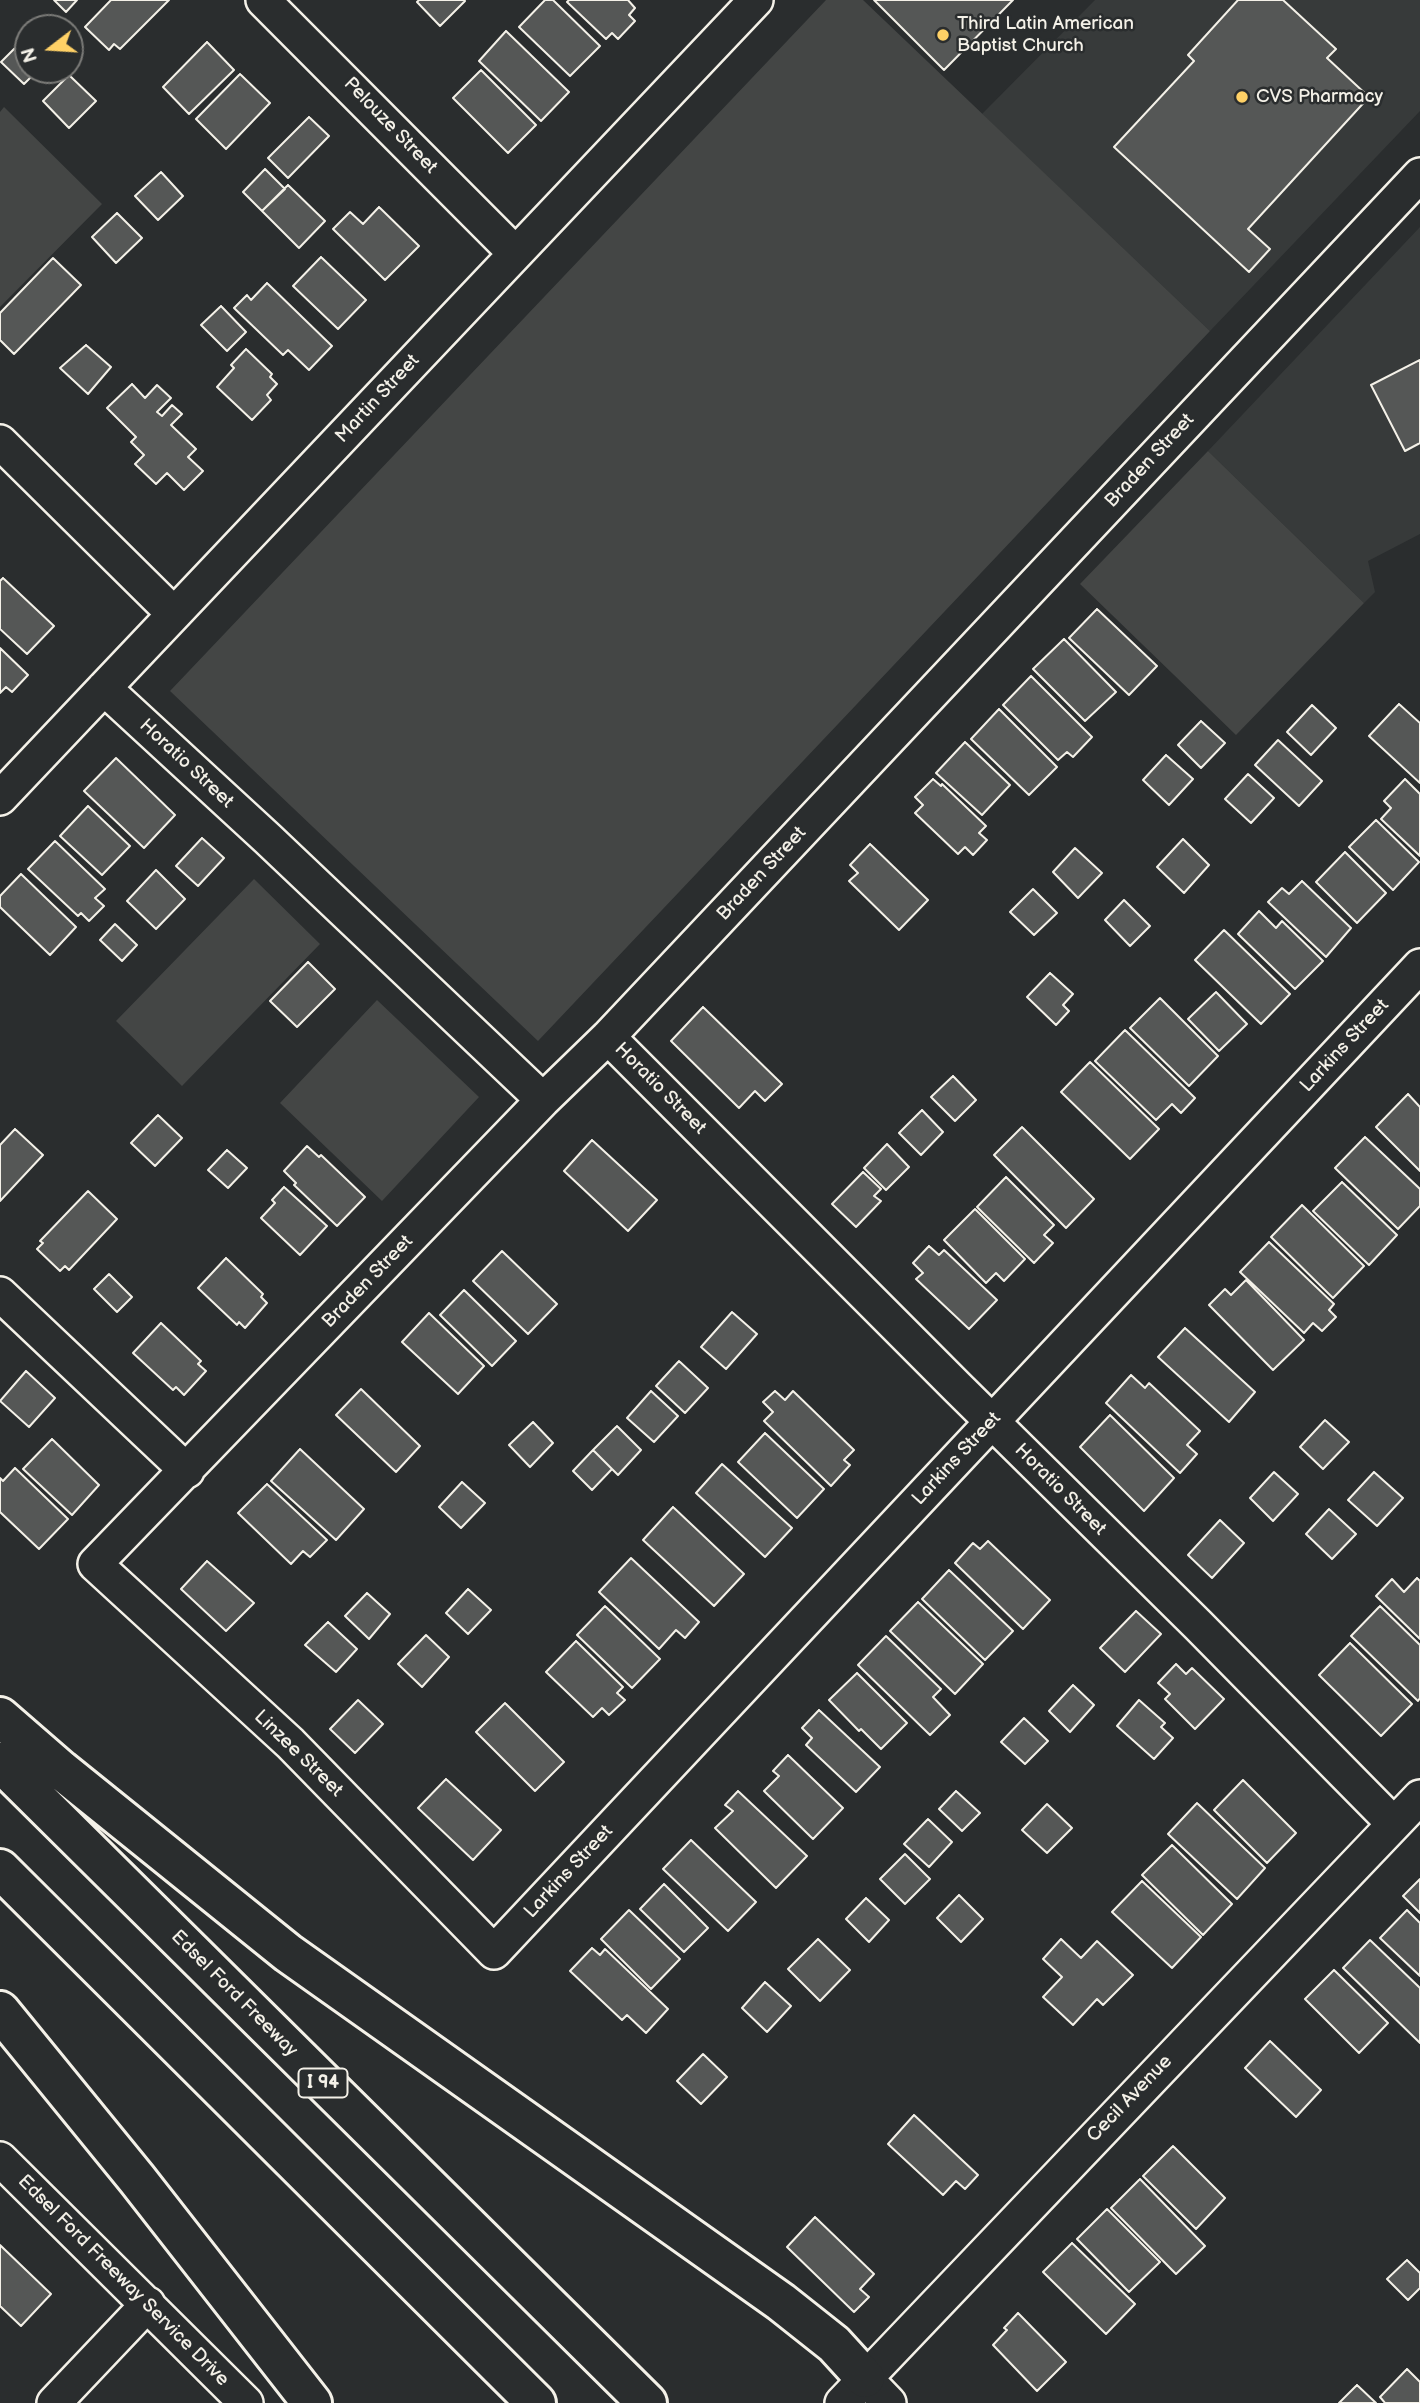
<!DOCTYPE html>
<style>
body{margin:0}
#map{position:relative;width:1420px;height:2403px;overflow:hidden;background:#2a2d2e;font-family:"Balsamiq Sans",sans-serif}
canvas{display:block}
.north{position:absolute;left:14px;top:14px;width:70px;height:70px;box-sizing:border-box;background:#2a2d2e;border:2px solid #7b7b78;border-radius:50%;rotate:253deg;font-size:19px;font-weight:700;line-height:28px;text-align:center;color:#f4f1e8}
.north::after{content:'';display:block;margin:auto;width:24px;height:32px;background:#ffd166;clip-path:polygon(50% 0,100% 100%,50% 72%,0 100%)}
</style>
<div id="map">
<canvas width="1420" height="2403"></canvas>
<div class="north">N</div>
</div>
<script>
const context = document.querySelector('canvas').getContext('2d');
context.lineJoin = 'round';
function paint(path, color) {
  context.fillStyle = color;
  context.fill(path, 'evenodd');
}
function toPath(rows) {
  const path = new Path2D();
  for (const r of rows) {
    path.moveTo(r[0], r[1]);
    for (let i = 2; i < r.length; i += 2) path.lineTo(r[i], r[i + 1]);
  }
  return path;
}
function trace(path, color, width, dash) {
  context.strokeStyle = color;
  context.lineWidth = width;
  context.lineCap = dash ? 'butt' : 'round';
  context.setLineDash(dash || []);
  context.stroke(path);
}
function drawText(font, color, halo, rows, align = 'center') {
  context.font = font + ' "Balsamiq Sans",sans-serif';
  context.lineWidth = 5;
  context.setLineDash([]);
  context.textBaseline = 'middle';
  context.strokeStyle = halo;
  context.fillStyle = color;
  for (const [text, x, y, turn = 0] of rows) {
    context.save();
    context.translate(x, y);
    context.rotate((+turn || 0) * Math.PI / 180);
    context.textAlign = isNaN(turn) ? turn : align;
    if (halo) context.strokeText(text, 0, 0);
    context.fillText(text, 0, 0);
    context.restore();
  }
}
paint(toPath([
 [1095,0,1420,0,1420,111,1210,331,982,114],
 [1420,227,1420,534,1368,561,1375,592,1364,603,1208,451]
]), '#373a3a');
paint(toPath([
 [826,0,863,0,1210,331,538,1041,170,691],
 [4,107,102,204,0,307,0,112],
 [1208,451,1364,603,1236,735,1080,584],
 [254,879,320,944,182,1086,116,1021],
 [377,1000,479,1097,382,1201,280,1103]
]), '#444645');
const building = toPath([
 [54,0,77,0,66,12,54,0],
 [111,0,169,0,120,49,114,44,109,50,85,27,111,0],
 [419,0,464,0,465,1,440,26,417,2,419,0],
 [545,0,553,0,600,46,570,76,519,27,545,0],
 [569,0,628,0,635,8,629,15,635,21,618,39,612,33,606,39,567,2,569,0],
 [874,0,1013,0,944,70,874,0],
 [1238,0,1283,0,1336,49,1327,58,1369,97,1248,229,1270,249,1249,272,1114,147,1194,61,1188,55,1238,0],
 [506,31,569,92,541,121,479,61,506,31],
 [28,35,28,70,38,70,24,84,1,62,28,35],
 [207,42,234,70,189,114,163,87,207,42],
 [481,70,536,125,508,153,453,98,481,70],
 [240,74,270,103,226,149,196,119,240,74],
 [69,75,96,101,69,128,43,101,69,75],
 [309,117,329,136,288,178,268,158,309,117],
 [265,169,285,189,262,211,243,192,265,169],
 [161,172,183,196,158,220,135,196,161,172],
 [288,185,325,221,299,248,262,211,288,185],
 [379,207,419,246,385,280,333,229,350,212,363,224,379,207],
 [117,213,142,238,116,263,92,237,117,213],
 [321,257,366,300,338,329,293,286,321,257],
 [53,258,81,285,14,354,0,340,0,313,53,258],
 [267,283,332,346,309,370,288,350,283,355,234,308,247,295,251,300,267,283],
 [221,306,246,332,227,351,201,325,221,306],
 [86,345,111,367,88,394,60,368,86,345],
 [246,349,272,374,270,377,277,384,267,395,271,400,252,420,217,387,234,368,231,365,246,349],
 [1420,360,1420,443,1405,451,1371,385,1420,360],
 [132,384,145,398,157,385,171,398,157,412,162,416,172,405,182,414,171,425,196,449,188,457,203,471,184,490,167,473,156,484,135,464,144,455,131,442,136,437,107,408,132,384],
 [3,578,54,626,27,654,0,629,0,581,3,578],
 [1097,609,1157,666,1129,695,1069,638,1097,609],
 [1064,639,1116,692,1085,721,1033,669,1064,639],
 [0,648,28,675,12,692,6,687,0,693,0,648],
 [1031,676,1092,737,1073,757,1067,752,1058,760,1003,705,1031,676],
 [1399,704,1420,723,1420,783,1369,736,1399,704],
 [1312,705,1336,728,1311,755,1287,732,1312,705],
 [999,709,1057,767,1029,795,971,739,999,709],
 [1201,721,1225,743,1201,768,1178,745,1201,721],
 [1278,740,1322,781,1299,806,1255,765,1278,740],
 [965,742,1010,785,982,815,936,773,965,742],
 [1166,755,1193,779,1169,805,1143,780,1166,755],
 [116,758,175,815,144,848,84,791,116,758],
 [1248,774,1274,798,1251,823,1225,799,1248,774],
 [933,779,941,786,942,784,986,826,979,833,987,840,973,855,965,847,958,854,915,813,923,805,915,797,933,779],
 [1405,779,1420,794,1420,856,1381,819,1391,808,1384,801,1405,779],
 [88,806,130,846,102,875,60,836,88,806],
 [1376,820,1419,862,1393,890,1349,847,1376,820],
 [202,838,224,858,198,886,176,866,202,838],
 [1183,839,1209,865,1184,893,1157,867,1183,839],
 [55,841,105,889,95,898,104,906,89,921,81,913,78,916,28,869,55,841],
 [870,844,928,900,899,930,849,881,858,873,850,865,870,844],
 [1075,848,1102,873,1078,898,1053,872,1075,848],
 [1345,852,1386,893,1357,923,1316,882,1345,852],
 [156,870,185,899,156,929,127,901,156,870],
 [21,874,76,927,50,955,0,907,0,896,21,874],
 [1302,881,1351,928,1326,957,1268,902,1282,888,1289,894,1302,881],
 [1033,889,1057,913,1034,935,1010,912,1033,889],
 [1124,900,1150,926,1130,946,1105,920,1124,900],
 [1259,911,1276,928,1282,921,1323,961,1295,989,1238,934,1259,911],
 [115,924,137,945,122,961,100,940,115,924],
 [1224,930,1290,994,1261,1024,1195,960,1224,930],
 [308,962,335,989,297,1027,270,1001,308,962],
 [1050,973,1073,994,1063,1005,1069,1011,1056,1025,1027,997,1050,973],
 [1216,992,1247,1024,1219,1051,1188,1019,1216,992],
 [1160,998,1218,1056,1189,1086,1130,1028,1160,998],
 [703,1007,782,1084,765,1101,755,1091,739,1108,671,1041,703,1007],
 [1125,1030,1195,1098,1181,1113,1172,1104,1156,1120,1095,1061,1125,1030],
 [1090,1062,1159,1129,1130,1159,1061,1092,1090,1062],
 [953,1076,976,1100,955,1121,931,1097,953,1076],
 [1408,1094,1420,1107,1420,1171,1376,1127,1408,1094],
 [922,1110,943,1132,921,1155,899,1133,922,1110],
 [158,1115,182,1138,155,1166,131,1143,158,1115],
 [1022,1127,1094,1199,1066,1228,994,1155,1022,1127],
 [15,1129,43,1155,0,1201,0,1145,15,1129],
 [1365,1137,1420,1189,1420,1206,1398,1229,1335,1168,1365,1137],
 [592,1140,657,1200,628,1231,564,1171,592,1140],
 [887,1144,909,1167,886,1190,864,1168,887,1144],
 [307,1146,319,1157,321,1155,365,1197,337,1226,294,1185,296,1183,284,1171,307,1146],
 [227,1150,247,1168,228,1188,208,1170,227,1150],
 [863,1172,881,1189,874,1196,881,1201,856,1227,832,1204,863,1172],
 [1006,1177,1054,1225,1044,1235,1053,1243,1034,1263,977,1207,1006,1177],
 [1342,1182,1397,1235,1369,1265,1313,1211,1342,1182],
 [284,1187,327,1226,300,1255,261,1218,275,1203,272,1200,284,1187],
 [88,1191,117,1219,69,1270,65,1266,60,1271,37,1249,43,1243,40,1241,88,1191],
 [1302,1205,1364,1266,1333,1298,1271,1237,1302,1205],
 [975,1209,1025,1259,1004,1281,996,1273,986,1283,944,1240,975,1209],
 [1269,1242,1334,1304,1329,1310,1336,1317,1322,1331,1313,1323,1304,1333,1240,1272,1269,1242],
 [929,1246,939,1255,944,1250,997,1300,969,1329,916,1279,923,1273,913,1263,929,1246],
 [502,1251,557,1304,528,1334,473,1281,502,1251],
 [226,1258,263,1294,261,1297,267,1303,245,1328,239,1322,237,1325,198,1288,226,1258],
 [109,1274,132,1297,117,1312,94,1289,109,1274],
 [1246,1280,1304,1340,1273,1370,1209,1305,1225,1289,1231,1295,1246,1280],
 [464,1290,516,1341,492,1366,440,1315,464,1290],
 [732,1312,757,1334,726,1369,701,1347,732,1312],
 [429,1313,484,1366,458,1394,402,1342,429,1313],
 [161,1323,201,1361,198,1364,206,1371,184,1395,176,1387,173,1390,133,1353,161,1323],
 [1185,1328,1255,1392,1229,1422,1158,1357,1185,1328],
 [679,1361,708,1388,685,1413,656,1386,679,1361],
 [26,1371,55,1398,29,1427,0,1401,26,1371],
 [1131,1375,1145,1388,1149,1383,1200,1431,1187,1445,1197,1454,1180,1473,1106,1403,1131,1375],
 [361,1389,420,1446,396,1472,336,1415,361,1389],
 [651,1391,678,1416,654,1442,627,1418,651,1391],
 [775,1391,785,1400,793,1391,854,1450,844,1460,850,1465,831,1486,764,1421,773,1412,763,1402,775,1391],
 [1110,1415,1174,1478,1144,1511,1080,1447,1110,1415],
 [1325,1420,1349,1442,1323,1469,1300,1447,1325,1420],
 [533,1422,553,1443,530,1467,509,1445,533,1422],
 [617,1426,641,1450,618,1475,593,1450,617,1426],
 [765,1433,824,1489,797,1518,738,1462,765,1433],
 [52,1439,99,1485,72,1515,23,1469,52,1439],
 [300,1449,364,1509,336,1540,271,1481,300,1449],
 [593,1450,612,1469,592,1490,573,1471,593,1450],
 [722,1464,792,1528,765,1557,696,1493,722,1464],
 [15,1468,68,1519,39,1549,0,1512,0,1478,3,1481,15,1468],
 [1274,1472,1298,1494,1273,1521,1250,1498,1274,1472],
 [1374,1472,1403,1498,1377,1526,1348,1500,1374,1472],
 [462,1482,485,1503,461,1528,439,1507,462,1482],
 [267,1484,327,1540,310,1557,303,1551,291,1564,238,1513,267,1484],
 [673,1507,744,1574,714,1606,643,1540,673,1507],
 [1329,1509,1356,1534,1332,1559,1306,1534,1329,1509],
 [1220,1520,1244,1543,1212,1578,1188,1555,1220,1520],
 [988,1541,1050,1600,1023,1629,955,1563,973,1543,980,1549,988,1541],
 [631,1558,699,1622,685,1638,676,1630,659,1649,599,1592,631,1558],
 [207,1561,254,1603,226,1631,181,1589,207,1561],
 [949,1570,1013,1631,985,1660,922,1599,949,1570],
 [1417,1578,1420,1581,1420,1639,1376,1596,1392,1579,1404,1592,1417,1578],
 [468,1589,491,1610,468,1634,446,1613,468,1589],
 [367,1593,390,1614,369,1639,345,1616,367,1593],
 [918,1602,983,1664,955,1694,890,1631,918,1602],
 [605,1606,660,1659,632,1688,577,1635,605,1606],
 [1380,1606,1420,1645,1420,1698,1418,1701,1351,1636,1380,1606],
 [1136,1611,1161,1634,1125,1672,1100,1648,1136,1611],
 [328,1622,357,1649,336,1672,305,1645,328,1622],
 [426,1635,449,1657,422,1687,398,1664,426,1635],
 [886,1636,941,1689,933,1697,950,1715,930,1735,858,1665,886,1636],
 [576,1641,623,1687,617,1693,625,1700,609,1715,602,1708,593,1717,546,1672,576,1641],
 [1350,1643,1412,1704,1381,1736,1319,1675,1350,1643],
 [1176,1664,1186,1674,1192,1668,1224,1699,1195,1729,1165,1699,1170,1694,1158,1683,1176,1664],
 [857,1673,907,1723,881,1749,861,1729,859,1731,829,1700,857,1673],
 [1073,1685,1094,1705,1070,1732,1049,1711,1073,1685],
 [358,1700,383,1724,355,1753,330,1729,358,1700],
 [1139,1700,1165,1723,1161,1727,1173,1738,1154,1759,1117,1726,1139,1700],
 [505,1703,564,1762,535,1791,476,1732,505,1703],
 [819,1710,880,1767,856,1792,806,1745,812,1738,802,1728,819,1710],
 [1024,1718,1048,1741,1025,1764,1001,1742,1024,1718],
 [788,1755,843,1808,813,1839,764,1791,779,1776,773,1771,788,1755],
 [446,1779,501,1830,473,1860,418,1808,446,1779],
 [1243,1780,1296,1833,1267,1863,1214,1810,1243,1780],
 [738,1791,807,1856,776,1888,715,1828,733,1811,725,1805,738,1791],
 [956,1791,980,1813,962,1831,939,1809,956,1791],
 [1197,1803,1265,1868,1237,1899,1168,1834,1197,1803],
 [1047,1804,1072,1828,1047,1853,1022,1830,1047,1804],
 [928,1819,952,1842,929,1867,904,1844,928,1819],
 [691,1840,756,1902,728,1931,663,1869,691,1840],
 [1172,1845,1232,1904,1203,1935,1142,1875,1172,1845],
 [905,1854,930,1879,905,1904,880,1879,905,1854],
 [1420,1879,1420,1913,1403,1896,1420,1879],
 [1142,1881,1201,1937,1172,1968,1112,1912,1142,1881],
 [664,1884,708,1928,684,1952,640,1909,664,1884],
 [959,1895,983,1919,961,1942,937,1918,959,1895],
 [866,1898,889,1920,869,1942,846,1919,866,1898],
 [629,1910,680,1959,651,1989,601,1939,629,1910],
 [1407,1910,1420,1923,1420,1976,1380,1938,1407,1910],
 [818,1939,850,1970,820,2001,788,1969,818,1939],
 [1061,1939,1081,1958,1097,1941,1133,1975,1103,2005,1097,1999,1073,2025,1043,1997,1062,1977,1043,1959,1061,1939],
 [1370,1940,1420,1988,1420,2043,1343,1968,1370,1940],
 [592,1948,600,1955,605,1949,668,2009,646,2033,627,2015,622,2020,570,1971,592,1948],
 [1334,1970,1388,2023,1359,2053,1305,1999,1334,1970],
 [765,1982,791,2006,767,2032,742,2008,765,1982],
 [1270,2041,1321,2090,1296,2117,1245,2068,1270,2041],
 [703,2054,727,2077,701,2104,677,2081,703,2054],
 [914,2115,978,2175,965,2189,956,2181,943,2195,888,2144,914,2115],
 [1173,2146,1225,2198,1196,2229,1143,2176,1173,2146],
 [1140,2179,1205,2246,1176,2274,1111,2208,1140,2179],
 [1107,2209,1160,2262,1129,2292,1077,2239,1107,2209],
 [815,2217,874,2274,860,2289,869,2297,854,2312,787,2247,815,2217],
 [1072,2243,1135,2304,1106,2334,1043,2272,1072,2243],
 [0,2245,51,2294,21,2326,0,2306,0,2245],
 [1407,2260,1420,2273,1420,2288,1408,2300,1387,2279,1407,2260],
 [1018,2313,1066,2362,1037,2391,993,2345,1007,2330,1004,2328,1018,2313],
 [1407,2369,1420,2382,1420,2403,1385,2403,1380,2397,1407,2369],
 [1357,2385,1376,2403,1339,2403,1357,2385]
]);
paint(building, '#555756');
trace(building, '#f4f1e8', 2);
const minor = toPath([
 [263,0,515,253],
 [1420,175,608,1037,543,1100,95,1564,290,1743,494,1952,1420,966],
 [0,442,174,614],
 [104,688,268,839,543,1100],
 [0,798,756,0],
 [608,1037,957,1387,1198,1625,1394,1824],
 [0,1294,187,1471],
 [0,2159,246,2403],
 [865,2378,889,2403],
 [54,2403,148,2304],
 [842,2403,1420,1797]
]);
const highway = toPath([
 [0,1717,61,1770,288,1953,781,2302,834,2344,865,2378],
 [0,1762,647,2403],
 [0,1869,536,2403],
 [0,2011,137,2179,312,2403]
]);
trace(minor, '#f4f1e8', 38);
trace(highway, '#f4f1e8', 44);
trace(minor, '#2a2d2e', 33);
trace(highway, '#2a2d2e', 38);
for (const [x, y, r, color] of [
 [943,35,7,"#ffd166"],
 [1242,97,7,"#ffd166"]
]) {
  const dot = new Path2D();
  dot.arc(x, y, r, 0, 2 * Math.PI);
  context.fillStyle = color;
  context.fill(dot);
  trace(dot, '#2a2d2e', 2.5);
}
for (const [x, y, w] of [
 [323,2083,49]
]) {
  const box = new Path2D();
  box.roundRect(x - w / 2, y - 14.5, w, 29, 5);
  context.fillStyle = '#2a2d2e';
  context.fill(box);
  trace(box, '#f4f1e8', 2);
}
drawText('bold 18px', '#f4f1e8', null, [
 ["I 94",323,2083]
]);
drawText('19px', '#f4f1e8', '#2a2d2e', [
 ["Third Latin American",957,24],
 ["Baptist Church",957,46],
 ["CVS Pharmacy",1256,97]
], 'left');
drawText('19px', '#f4f1e8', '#2a2d2e', [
 ["Pelouze Street",390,126,46],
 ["Martin Street",378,399,-47],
 ["Braden Street",1150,461,-47],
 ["Horatio Street",186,764,43],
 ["Braden Street",762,874,-47],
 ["Larkins Street",1345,1046,-47],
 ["Horatio Street",660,1089,45],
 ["Braden Street",368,1282,-46],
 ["Larkins Street",957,1459,-47],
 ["Horatio Street",1060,1490,45],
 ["Linzee Street",298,1754,44],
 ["Larkins Street",569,1872,-47],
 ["Edsel Ford Freeway",234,1994,45],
 ["Cecil Avenue",1130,2099,-46],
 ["Edsel Ford Freeway Service Drive",123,2281,45]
]);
</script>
